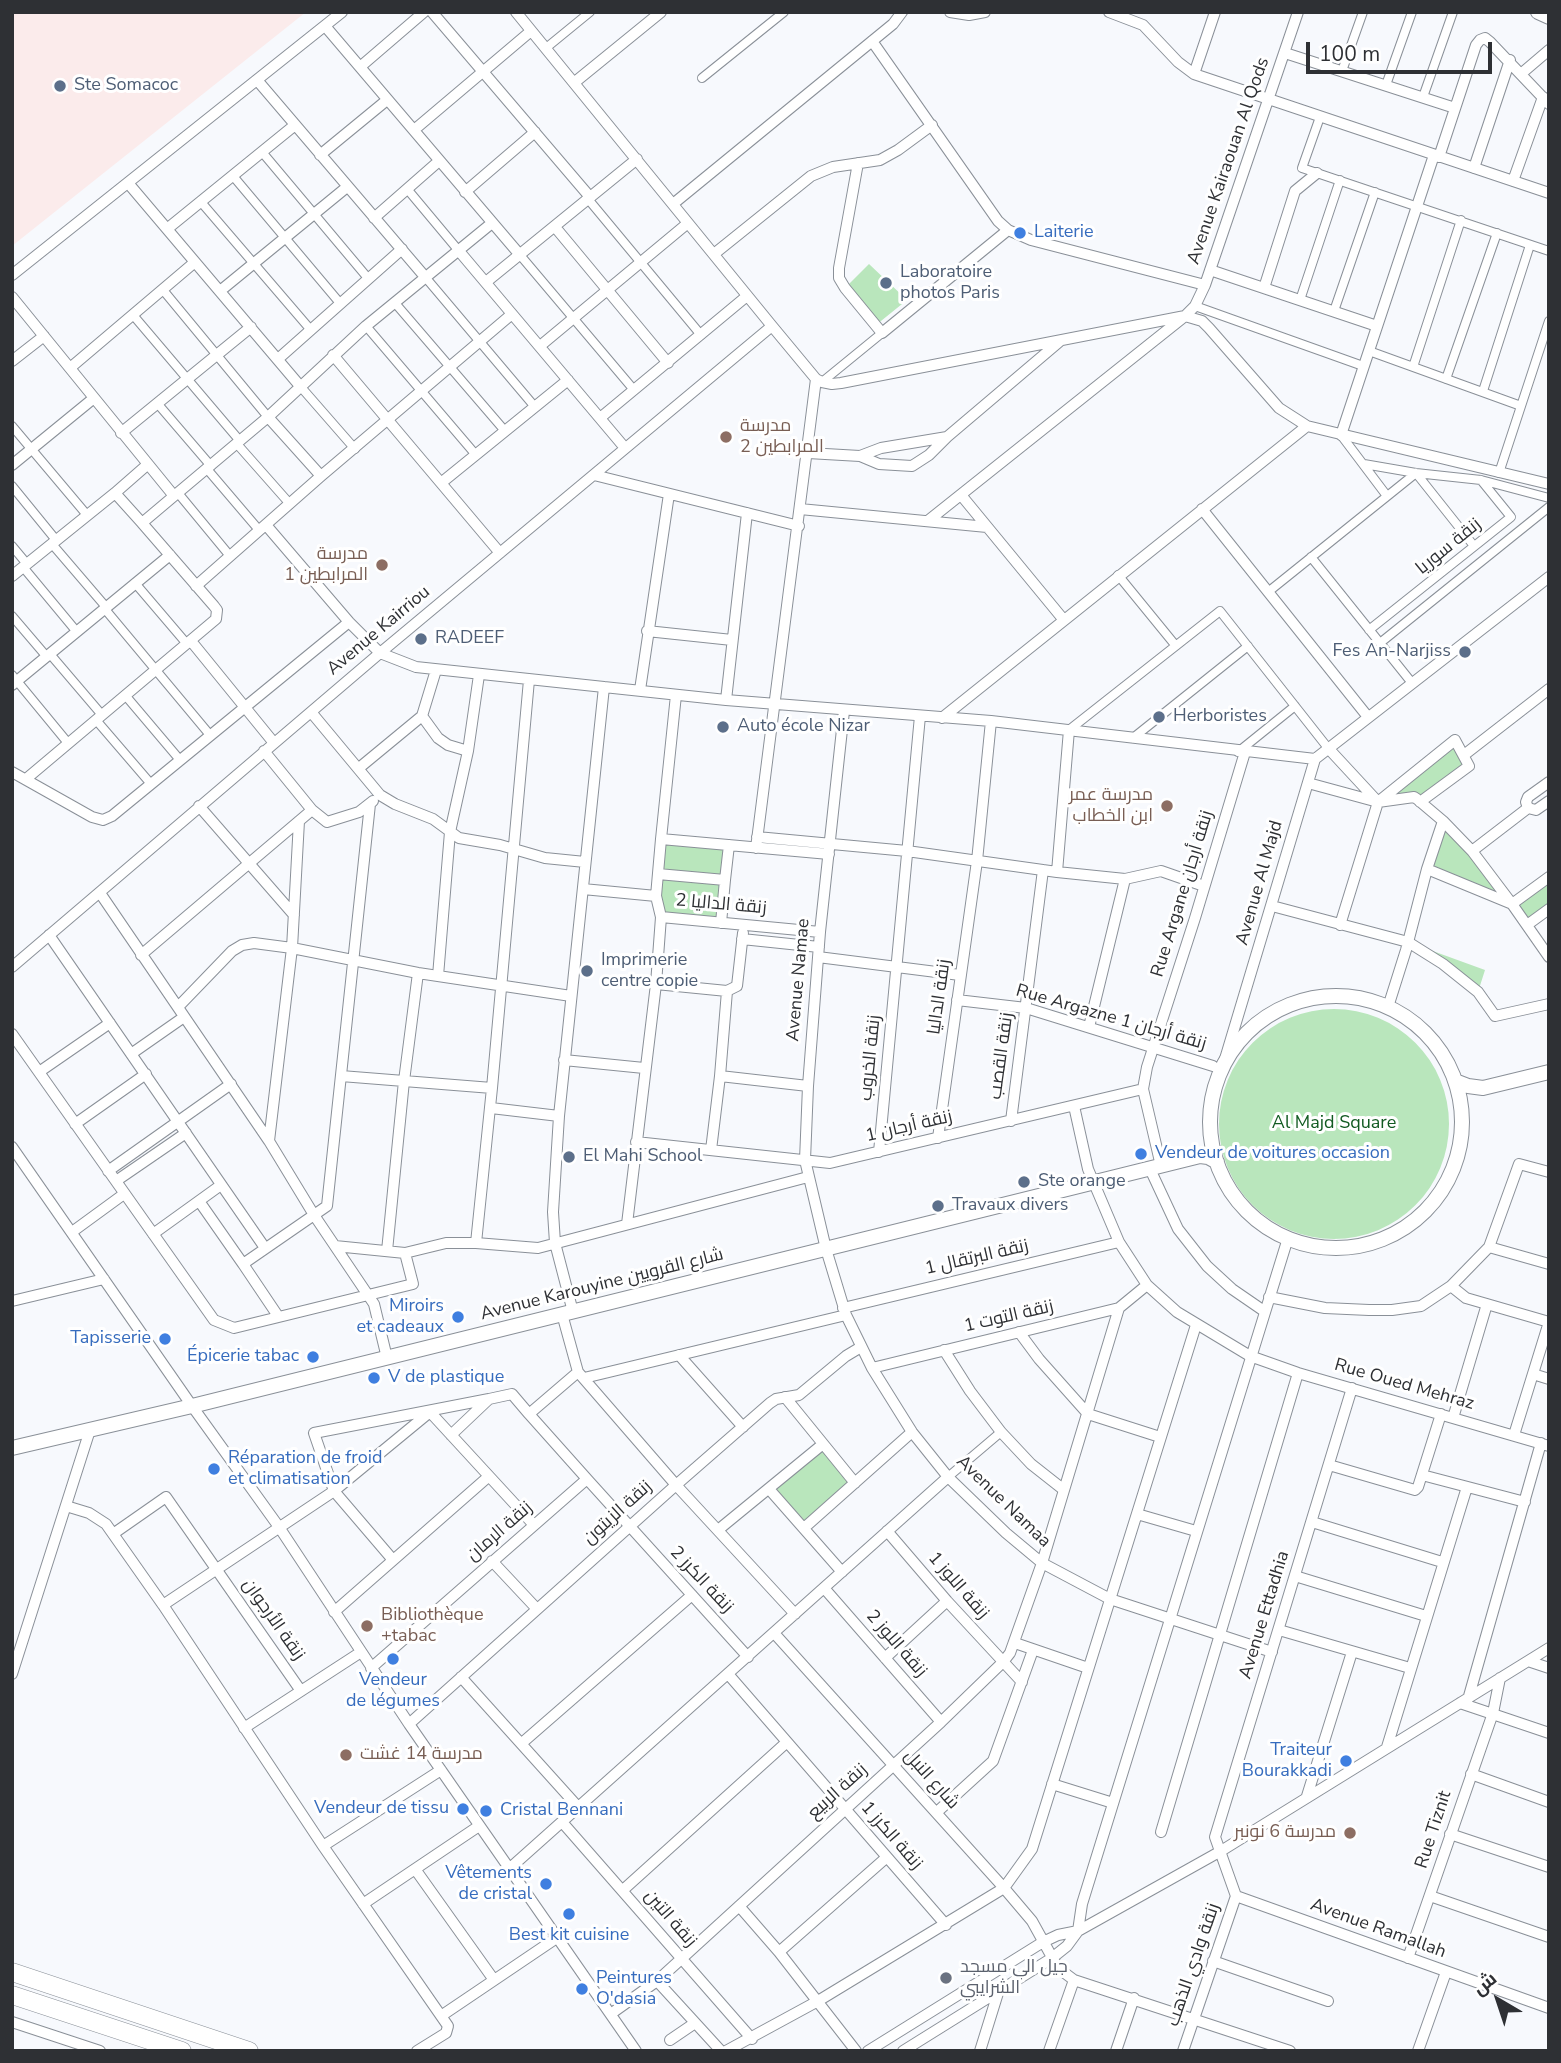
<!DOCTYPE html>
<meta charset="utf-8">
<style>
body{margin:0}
#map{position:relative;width:1561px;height:2063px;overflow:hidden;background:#f7f9fd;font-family:"Nunito Sans",Cairo,sans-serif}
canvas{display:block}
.frame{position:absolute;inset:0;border:14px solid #2e3034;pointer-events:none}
.north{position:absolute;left:1463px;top:1965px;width:70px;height:70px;-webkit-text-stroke:5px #fff;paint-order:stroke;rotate:321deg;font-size:19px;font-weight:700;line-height:28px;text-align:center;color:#2e3034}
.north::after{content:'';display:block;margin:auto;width:24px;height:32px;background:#2e3034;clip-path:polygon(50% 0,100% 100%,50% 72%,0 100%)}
.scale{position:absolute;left:1306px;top:42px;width:186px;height:32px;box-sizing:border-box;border:4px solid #2e3034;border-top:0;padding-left:9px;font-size:21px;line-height:24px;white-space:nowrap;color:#2e3034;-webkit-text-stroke:5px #fff;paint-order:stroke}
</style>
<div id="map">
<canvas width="1561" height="2063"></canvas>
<div class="frame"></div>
<div class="north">ش</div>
<div class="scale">100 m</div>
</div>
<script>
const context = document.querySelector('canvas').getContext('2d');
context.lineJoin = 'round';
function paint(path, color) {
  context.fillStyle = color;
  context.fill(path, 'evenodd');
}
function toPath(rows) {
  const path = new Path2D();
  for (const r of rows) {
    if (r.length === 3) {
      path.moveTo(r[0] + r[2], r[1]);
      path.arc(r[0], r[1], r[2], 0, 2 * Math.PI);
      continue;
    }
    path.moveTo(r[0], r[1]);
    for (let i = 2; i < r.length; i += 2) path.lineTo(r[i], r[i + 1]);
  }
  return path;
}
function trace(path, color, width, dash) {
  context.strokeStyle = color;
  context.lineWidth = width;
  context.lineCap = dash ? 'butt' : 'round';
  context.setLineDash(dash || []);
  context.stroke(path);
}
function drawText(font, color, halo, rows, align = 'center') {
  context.font = font + ' "Nunito Sans",Cairo,sans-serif';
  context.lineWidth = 6;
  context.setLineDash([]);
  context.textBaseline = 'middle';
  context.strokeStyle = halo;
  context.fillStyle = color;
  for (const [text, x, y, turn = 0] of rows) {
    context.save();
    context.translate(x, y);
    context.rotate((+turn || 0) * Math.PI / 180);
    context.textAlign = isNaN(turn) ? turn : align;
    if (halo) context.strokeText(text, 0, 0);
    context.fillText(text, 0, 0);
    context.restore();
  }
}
paint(toPath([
 [12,12,306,12,12,246]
]), '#fbebeb');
paint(toPath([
 [869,264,907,300,876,325,845,288],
 [1455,741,1467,766,1418,799,1378,802],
 [1443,821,1512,903,1549,882,1549,908,1527,925,1512,904,1431,866],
 [661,839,729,845,721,923,661,917,658,874],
 [1408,942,1485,970,1478,992],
 [1334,1124,115],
 [823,1445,854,1482,806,1525,772,1487]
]), '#b9e6bc');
const pedestrian = toPath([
 [546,48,590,12],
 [1342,71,1363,12],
 [702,78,784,12],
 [1386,85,1412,12],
 [1423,97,1453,12],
 [1320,117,1302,168,1549,251],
 [262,152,367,277],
 [233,176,339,302],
 [408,190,459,251],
 [588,199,701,335],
 [201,202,310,329],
 [520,255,634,390],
 [426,278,535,407],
 [163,290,268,417],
 [1300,300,1340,180],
 [395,303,505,431],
 [1195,306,1363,366],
 [1334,311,1375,192],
 [133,315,240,441],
 [366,326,476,455],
 [1369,351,1521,406],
 [1413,367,1461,220],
 [1446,379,1497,233],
 [822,382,882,333],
 [300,386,355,449],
 [1483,391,1530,245],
 [157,403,211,466],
 [12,426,87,515],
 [1341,435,1387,496],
 [237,444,290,504],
 [1364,464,1416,473,1481,480,1549,498],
 [207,469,259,530],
 [1416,473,1474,546],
 [1499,473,1549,321],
 [12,486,56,540],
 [178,493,230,556],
 [52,544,106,607],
 [12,546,27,564],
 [1311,557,1412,683],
 [23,567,77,632],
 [1118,575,1176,646],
 [135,583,187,644],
 [1268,592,1416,473],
 [104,608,210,735],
 [12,616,47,657],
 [1369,630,1511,517,1481,480],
 [1380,643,1549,507],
 [50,654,102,715],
 [12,675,68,743],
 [125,695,180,760],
 [96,720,151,784],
 [1069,730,1220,611,1328,748],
 [1133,738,1248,646],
 [1238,752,1295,706],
 [948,1477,1001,1432]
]);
const minor = toPath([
 [432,12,590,197],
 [516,12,772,326,816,379,822,382,832,384,841,383,1185,316,1202,321,1209,328,1279,408,1307,426,1549,484],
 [950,12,969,15,985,12],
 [1109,12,1143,25,1178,62,1194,74,1549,193],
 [325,26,520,255],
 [872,41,998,221,1008,230,1031,240,1205,285],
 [1285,53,1455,108],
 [360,67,424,12],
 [1522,73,1549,50],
 [1194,74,1215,12],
 [257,80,426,278],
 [575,82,661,12],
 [414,130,531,31],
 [320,155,387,100],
 [1439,157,1476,45,1480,40,1485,38,1490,42,1549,104],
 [858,163,839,268,839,278,845,288,882,333,1008,230],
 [1474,168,1510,60],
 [1513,181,1543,97],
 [128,183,300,386],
 [465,192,535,132],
 [673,204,893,24,902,12],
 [374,218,439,161],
 [555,227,668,363],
 [167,229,295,125],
 [459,251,625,448],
 [714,254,811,176,833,167,880,160,898,150,932,125],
 [1210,270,1377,326],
 [12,275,342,12],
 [486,282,637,159],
 [1264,288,1295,191,1317,173],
 [220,291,347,187],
 [12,297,174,496,142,523,115,493,147,465],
 [540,346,688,223],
 [333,355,500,553],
 [278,359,402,249],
 [12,361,44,336],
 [70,368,195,262],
 [268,417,321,476],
 [600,418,747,296],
 [121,433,251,327],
 [1341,435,1434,155],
 [808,453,860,456,879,464,912,466,929,455,947,437,1059,342],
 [860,456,881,448,947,437],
 [12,465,94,398],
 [594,475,799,526],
 [441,483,568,380],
 [961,495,1063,619],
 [174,496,268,417,366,326,492,223],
 [800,509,987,527],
 [1202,509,1368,717],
 [929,520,1185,316,1195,306,1205,285,1298,12],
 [266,525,349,622,380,653,416,667,726,700,991,721,1315,759],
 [12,576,115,493],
 [196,586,321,476,512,314],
 [647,631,732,640],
 [191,641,274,743],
 [12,685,170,555],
 [640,690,669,494],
 [726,700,747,513],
 [844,711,820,932,808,1086,805,1160,826,1249,846,1315,872,1368,912,1432,948,1477,1006,1533,1042,1563,1110,1599,1272,1652],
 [311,712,380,795,395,804,433,819,459,838,500,845,545,858,585,862],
 [422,716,438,738,448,745,468,751,450,832,438,976],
 [942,718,1307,426],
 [1328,748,1378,802],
 [264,751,312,810,327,822,359,812,373,801],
 [468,751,479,675],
 [1464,755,1549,689],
 [1315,759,1549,577],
 [359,768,422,716,436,670],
 [12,772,92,817,103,820,112,816,349,622],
 [26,779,216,619,217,610,214,606,142,523],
 [1308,783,1378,802,1414,797,1417,799,1443,821,1472,851,1512,904,1549,957],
 [199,806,294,915],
 [1528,808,1536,810,1549,801],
 [299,821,292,948,418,973,571,996],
 [757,837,907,851,1057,872,1125,879,1161,871,1204,886],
 [661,839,676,695],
 [756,848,816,379],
 [1472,851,1528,808,1526,802,1528,797,1549,782],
 [1427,869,1512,904,1549,877],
 [1057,872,1069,730],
 [658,874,725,880,729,845],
 [583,889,656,896],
 [100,893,269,1141,314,1215,374,1304,387,1358],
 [1272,906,1408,942,1443,964,1478,992,1495,1016,1549,1004],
 [661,917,820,932],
 [721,923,725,880],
 [1340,925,1378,802,1455,740,1469,766,1420,802],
 [1527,925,1549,909],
 [49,935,265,1248],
 [742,939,819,947],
 [141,955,312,810],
 [818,957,960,975],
 [12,967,380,653,772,326],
 [656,984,727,991,720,1076,808,1086],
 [727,991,737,986,743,933],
 [957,1000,1026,1008,1213,1066],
 [178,1007,232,951,242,945,254,943,292,948,269,1141],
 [1388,1007,1406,950,1427,869,1443,821],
 [1089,1027,1125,879],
 [12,1034,214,1320,234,1328,413,1284,405,1253,335,1246],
 [131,1054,184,1017],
 [564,1060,644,1068],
 [1222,1069,1315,759],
 [39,1072,110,1023],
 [341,1076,404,1081,418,973],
 [492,1088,529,680],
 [1143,1089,1161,1166],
 [1074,1106,1088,1169,1119,1242,1147,1285,1177,1312,1250,1356,1298,1373,1549,1446],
 [491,1108,559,1116],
 [1011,1121,1043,870],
 [75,1124,146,1074],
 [938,1138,977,861,991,721],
 [636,1142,830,1163,1143,1089,1147,1067,1195,918,1245,752],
 [12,1147,192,1406,279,1527,409,1724,636,2051],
 [711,1150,720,1076],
 [879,1152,920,716],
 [1150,1169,1178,1229,1207,1266,1232,1289,1264,1311],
 [108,1171,231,1084],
 [116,1181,186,1133],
 [199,1201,243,1264],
 [627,1224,656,984,661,917,656,896,661,839,829,854],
 [72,1232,124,1194],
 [153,1234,221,1185],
 [476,1243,538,1248,808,1177],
 [1489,1247,1549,1264],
 [387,1251,404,1081,492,1088,476,1243,446,1243,405,1253],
 [1451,1286,1466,1298,1549,1322],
 [1269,1297,1325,1308,1369,1310,1392,1310,1421,1306,1451,1286,1489,1247,1519,1164,1549,1172],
 [12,1301,104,1279],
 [843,1308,1119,1242],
 [573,1312,555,1243,553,1212,559,1116,604,687],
 [562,1314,578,1372,676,1485,795,1614],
 [278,1316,243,1264,327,1206,370,804],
 [1019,1332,1039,1359,1088,1414,1160,1437],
 [944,1350,970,1391,1001,1432,1031,1464,1064,1490],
 [679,1355,743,1427],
 [872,1368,1119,1308,1147,1285],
 [1533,1374,1549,1379],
 [584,1378,846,1315],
 [785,1397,855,1483],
 [1453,1418,1487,1304],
 [451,1435,489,1399,512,1394,529,1414,578,1372],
 [1514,1435,1549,1322],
 [1329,1465,1415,1490,1418,1487,1441,1414],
 [1422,1475,1525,1502],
 [587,1479,748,1657],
 [769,1489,842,1572],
 [66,1506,89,1513,106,1524,163,1605,323,1846,448,2026,446,2033,417,2051],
 [1137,1514,1196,1531],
 [1312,1522,1442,1562],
 [804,1528,912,1432],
 [718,1530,823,1444],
 [887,1531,947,1601,1022,1682],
 [113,1534,166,1497,301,1691],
 [393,1560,334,1491,314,1433,489,1399],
 [492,1561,537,1609],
 [1295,1576,1426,1616],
 [824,1588,941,1722],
 [163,1605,334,1491,430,1412,534,1525],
 [334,1612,488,1477],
 [1279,1630,1410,1668],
 [774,1633,1004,1888,1032,1921,1058,1968,1074,1980,1290,2051],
 [1015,1643,1088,1668],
 [885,1658,947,1601],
 [1528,1661,1549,1668],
 [371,1668,587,1479,529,1414],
 [12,1674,90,1430],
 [728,1674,946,1925],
 [461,1677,579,1808],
 [1469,1696,1541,1443],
 [1460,1703,1549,1733],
 [409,1724,676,1485,770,1403,776,1399,799,1395,846,1356,861,1347],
 [244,1728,361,1652],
 [522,1743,692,1595],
 [1387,1747,1467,1487],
 [1471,1774,1549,1802],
 [1052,1784,1113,1803],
 [1307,1796,1352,1652],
 [937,1812,993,1761,1033,1650],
 [562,1822,752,2039],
 [1161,1832,1298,1373],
 [1450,1834,1549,1867],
 [323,1846,441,1770],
 [415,1869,494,1980],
 [509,1869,948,1477],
 [623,1890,787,1742],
 [1236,1896,1549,2008],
 [1430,1896,1549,1937],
 [363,1904,479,1826],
 [739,1906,779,1952,856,2051],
 [779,1952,887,1857],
 [1408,1958,1493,1713,1500,1678],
 [1213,1961,1328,2001],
 [657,1981,721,2051],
 [612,2013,657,1981,941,1722,1003,1662,1010,1653,1042,1563,1119,1308],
 [441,2016,558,1937],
 [12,2022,100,2051],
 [670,2040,695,2023],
 [726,2051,818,2001,1004,1888,1032,1849,1196,1325],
 [868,2051,1043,1942,1058,1935,1078,1931,1221,1851,1549,1648],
 [903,2051,1052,1958,1067,1946,1078,1931,1082,1904,1288,1238],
 [980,2051,998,1993],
 [1049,2051,1074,1980],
 [1116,2051,1134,1998],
 [1183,2051,1236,1896,1215,1837,1352,1388],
 [1418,2051,1446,1972]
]);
const tertiary = toPath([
 [1538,12,1549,17],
 [1336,1122,126],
 [1455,1081,1468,1086,1483,1088,1549,1072],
 [12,1448,192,1406,1200,1156,1208,1157,1217,1162]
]);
const primary = toPath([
 [12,1972,249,2051],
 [12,1995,182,2051]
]);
trace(pedestrian, '#8a9098', 10);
trace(minor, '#8a9098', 12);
trace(tertiary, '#8a9098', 16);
trace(primary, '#8a9098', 19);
trace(pedestrian, '#fff', 8);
trace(minor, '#fff', 10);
trace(tertiary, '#fff', 14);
trace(primary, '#fff', 18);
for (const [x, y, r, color] of [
 [60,86,7,"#5c6f8a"],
 [1020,233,7,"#3f7fe0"],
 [886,283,7,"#5c6f8a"],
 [726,437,7,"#8d6e63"],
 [382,565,7,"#8d6e63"],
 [421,639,7,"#5c6f8a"],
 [1465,652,7,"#5c6f8a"],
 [1159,717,7,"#5c6f8a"],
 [723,727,7,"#5c6f8a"],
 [1167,806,7,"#8d6e63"],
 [587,971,7,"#5c6f8a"],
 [1141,1154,7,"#3f7fe0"],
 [569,1157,7,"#5c6f8a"],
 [1024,1182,7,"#5c6f8a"],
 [938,1206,7,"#5c6f8a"],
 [458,1317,7,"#3f7fe0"],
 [165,1339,7,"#3f7fe0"],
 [313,1357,7,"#3f7fe0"],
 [374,1378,7,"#3f7fe0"],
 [214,1469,7,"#3f7fe0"],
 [367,1626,7,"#8d6e63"],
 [393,1659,7,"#3f7fe0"],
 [346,1755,7,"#8d6e63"],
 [1346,1761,7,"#3f7fe0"],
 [463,1809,7,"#3f7fe0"],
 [486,1811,7,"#3f7fe0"],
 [1350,1833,7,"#8d6e63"],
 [546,1884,7,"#3f7fe0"],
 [569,1914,7,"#3f7fe0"],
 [946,1978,7,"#6b7280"],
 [582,1989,7,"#3f7fe0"]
]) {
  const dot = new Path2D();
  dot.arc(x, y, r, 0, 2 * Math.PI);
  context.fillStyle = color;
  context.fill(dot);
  trace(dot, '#fff', 2.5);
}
drawText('18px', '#4e5e75', '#fff', [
 ["Ste Somacoc",74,86],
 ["Laboratoire",900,273],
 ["photos Paris",900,294],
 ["RADEEF",435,639],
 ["Fes An-Narjiss",1451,652,"right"],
 ["Herboristes",1173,717],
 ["Auto école Nizar",737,727],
 ["Imprimerie",601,961],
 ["centre copie",601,982],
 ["El Mahi School",583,1157],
 ["Ste orange",1038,1182],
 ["Travaux divers",952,1206]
], 'left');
drawText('18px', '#2e3034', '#fff', [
 ["Avenue Kairaouan Al Qods",1229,161,-71],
 ["زنقة سوريا",1449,547,-39],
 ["Avenue Kairriou",379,631,-40],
 ["Avenue Al Majd",1260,883,-74],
 ["Rue Argane زنقة أرجان",1183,894,-73],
 ["زنقة الداليا 2",721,905,5],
 ["Avenue Namae",799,980,-85],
 ["زنقة الداليا",940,997,-82],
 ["Rue Argazne 1 زنقة أرجان",1111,1018,16],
 ["زنقة القصب",1002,1056,-82],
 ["زنقة الخروب",871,1058,-84],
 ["زنقة أرجان 1",909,1127,-13],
 ["زنقة البرتقال 1",977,1258,-13],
 ["Avenue Karouyine شارع القرويين",602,1285,-14],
 ["زنقة التوت 1",1009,1317,-13],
 ["Rue Oued Mehraz",1404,1385,16],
 ["Avenue Namaa",1003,1502,44],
 ["زنقة الزيتون",618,1513,-42],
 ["زنقة الرمان",500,1532,-41],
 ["زنقة الكرز 2",701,1580,47],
 ["زنقة اللوز 1",958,1586,49],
 ["Avenue Ettadhia",1265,1615,-73],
 ["زنقة الأرجوان",273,1620,55],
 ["زنقة اللوز 2",896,1644,49],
 ["شارع النبل",931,1780,48],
 ["زنقة الربيع",838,1792,-42],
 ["Rue Tiznit",1434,1830,-72],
 ["زنقة الكرز 1",891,1836,49],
 ["زنقة التين",670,1919,49],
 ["Avenue Ramallah",1378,1929,20],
 ["زنقة وادي الذهب",1194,1965,-71]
]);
drawText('18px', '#366cbe', '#fff', [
 ["Laiterie",1034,233],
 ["Vendeur de voitures occasion",1155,1154],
 ["Miroirs",444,1307,"right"],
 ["et cadeaux",444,1328,"right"],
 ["Tapisserie",151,1339,"right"],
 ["Épicerie tabac",299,1357,"right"],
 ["V de plastique",388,1378],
 ["Réparation de froid",228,1459],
 ["et climatisation",228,1480],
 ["Vendeur",393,1681,"center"],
 ["de légumes",393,1702,"center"],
 ["Traiteur",1332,1751,"right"],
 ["Bourakkadi",1332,1772,"right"],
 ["Vendeur de tissu",449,1809,"right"],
 ["Cristal Bennani",500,1811],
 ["Vêtements",532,1874,"right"],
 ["de cristal",532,1895,"right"],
 ["Best kit cuisine",569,1936,"center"],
 ["Peintures",596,1979],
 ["O'dasia",596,2000]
], 'left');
drawText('18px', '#785e54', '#fff', [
 ["مدرسة",740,427],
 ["المرابطين 2",740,448],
 ["مدرسة",368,555,"right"],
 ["المرابطين 1",368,576,"right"],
 ["مدرسة عمر",1153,796,"right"],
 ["ابن الخطاب",1153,817,"right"],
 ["Bibliothèque",381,1616],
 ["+tabac",381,1637],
 ["مدرسة 14 غشت",360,1755],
 ["مدرسة 6 نونبر",1336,1833,"right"]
], 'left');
drawText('18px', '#115a21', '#fff', [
 ["Al Majd Square",1334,1124]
]);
drawText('18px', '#5b616d', '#fff', [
 ["جيل الي مسجد",960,1968],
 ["الشرايبي",960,1989]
], 'left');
</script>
